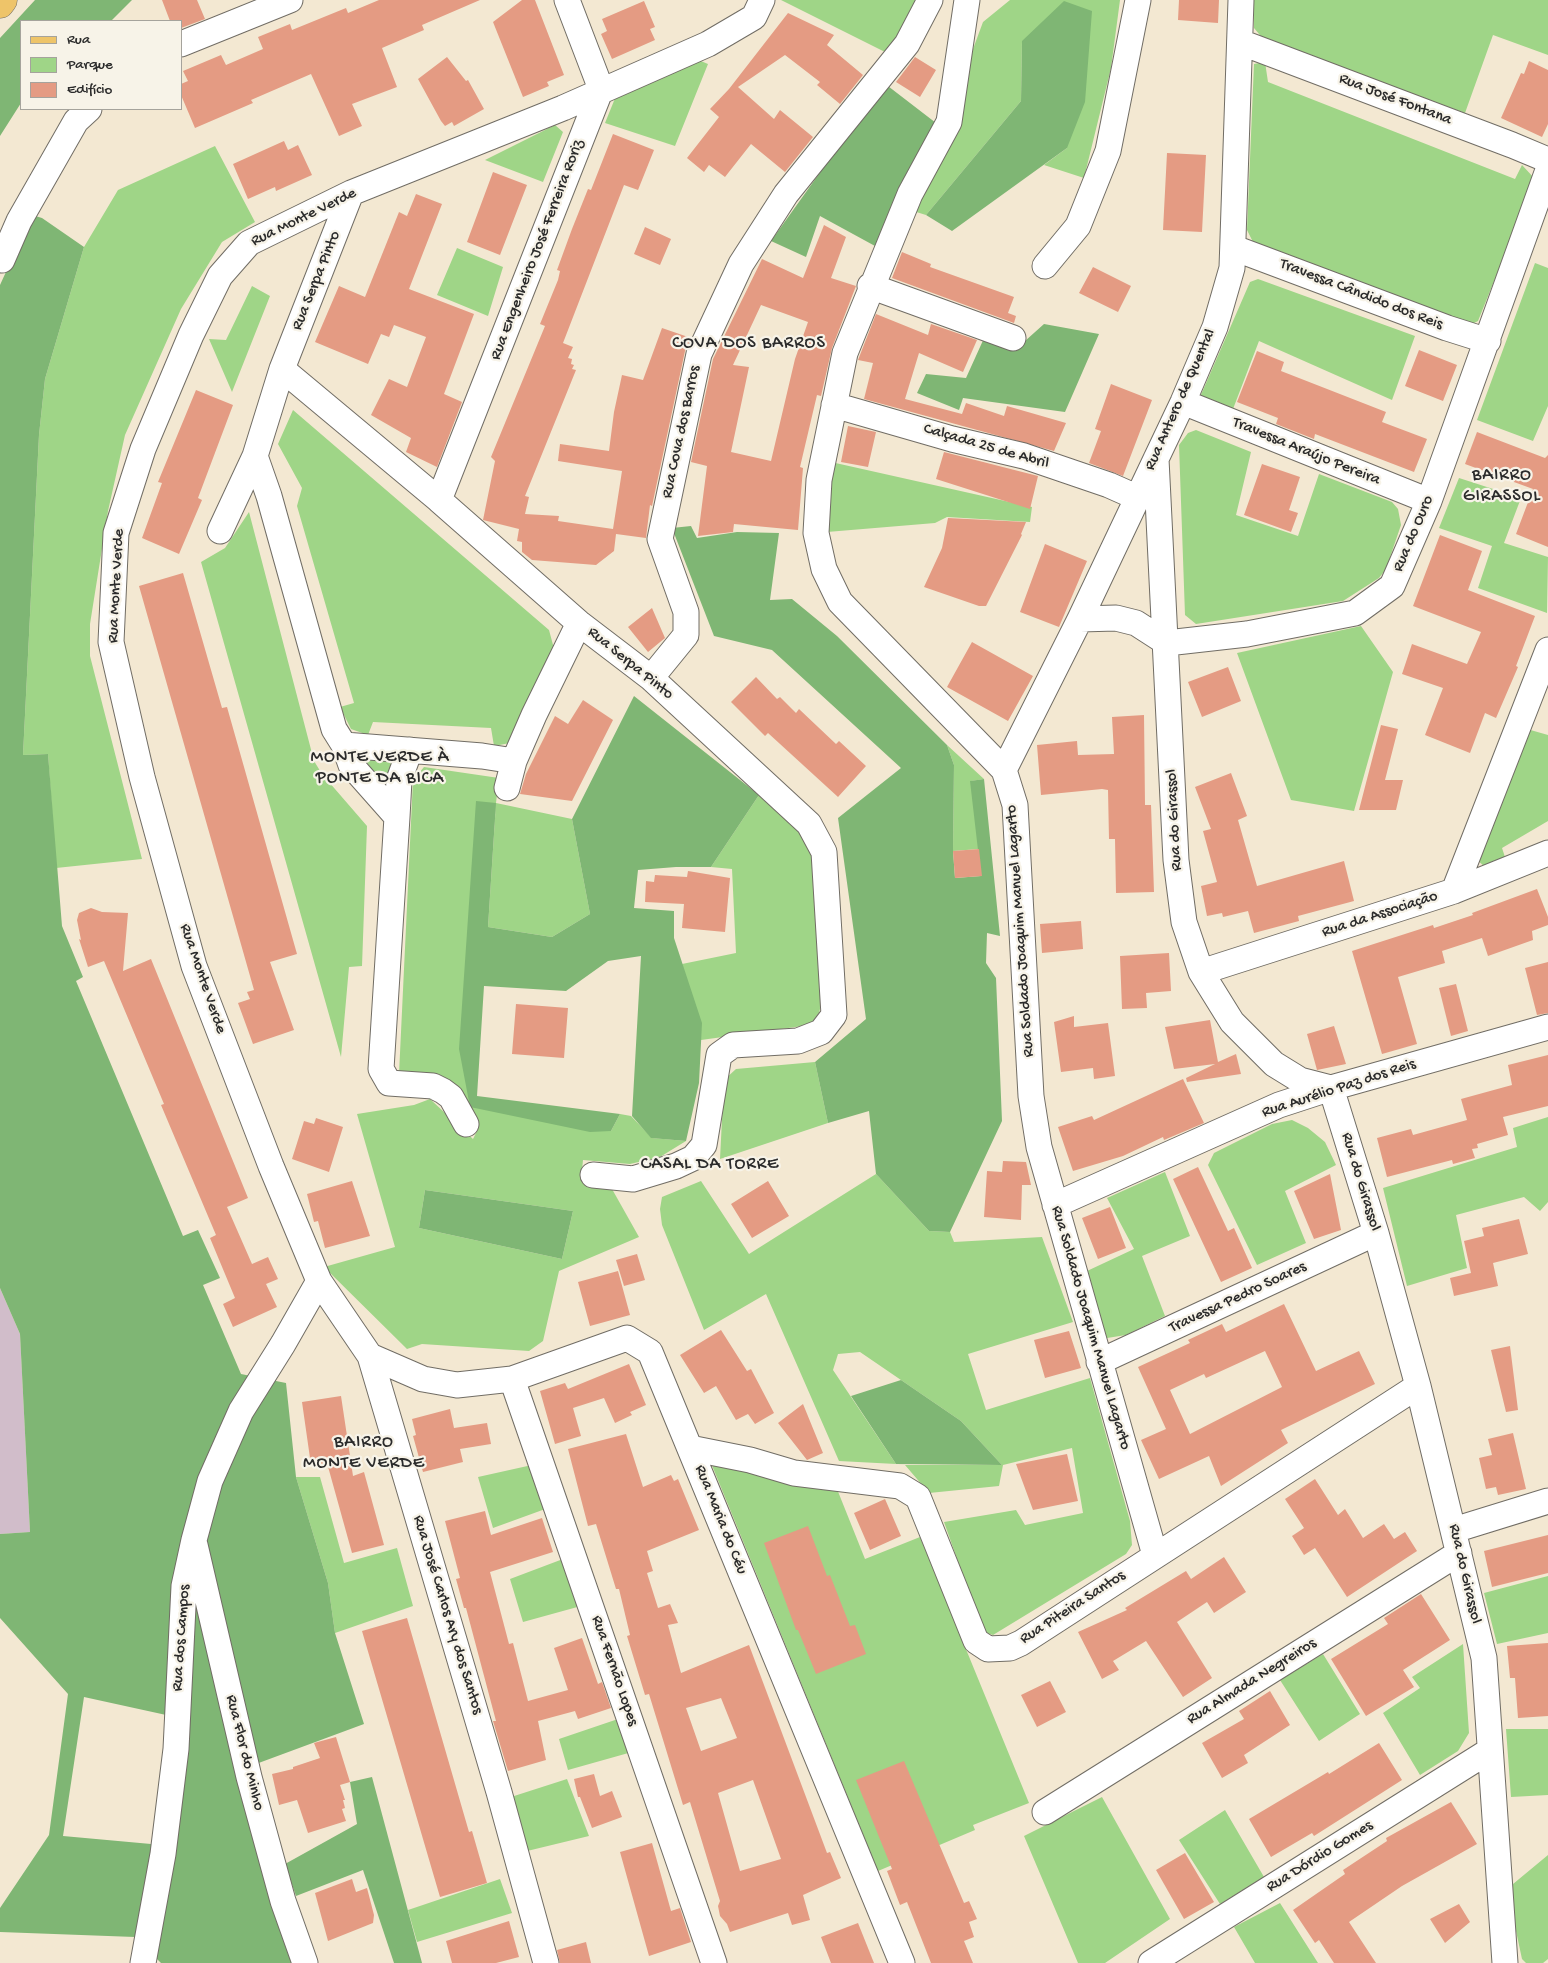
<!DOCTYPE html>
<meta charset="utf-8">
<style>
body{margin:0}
#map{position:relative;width:1548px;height:1963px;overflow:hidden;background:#f3e8d2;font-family:"Gochi Hand",sans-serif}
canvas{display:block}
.legend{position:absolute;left:20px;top:20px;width:162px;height:90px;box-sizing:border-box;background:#f7f3e8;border:1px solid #a5a39c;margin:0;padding:6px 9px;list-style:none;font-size:15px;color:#2b2b2b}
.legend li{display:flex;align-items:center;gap:10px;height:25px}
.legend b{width:25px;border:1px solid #a5a39c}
</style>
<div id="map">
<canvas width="1548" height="1963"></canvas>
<ul class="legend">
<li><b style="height:6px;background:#eec469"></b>Rua</li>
<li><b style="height:14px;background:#9fd587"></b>Parque</li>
<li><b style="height:14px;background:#e49b83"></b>Edifício</li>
</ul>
</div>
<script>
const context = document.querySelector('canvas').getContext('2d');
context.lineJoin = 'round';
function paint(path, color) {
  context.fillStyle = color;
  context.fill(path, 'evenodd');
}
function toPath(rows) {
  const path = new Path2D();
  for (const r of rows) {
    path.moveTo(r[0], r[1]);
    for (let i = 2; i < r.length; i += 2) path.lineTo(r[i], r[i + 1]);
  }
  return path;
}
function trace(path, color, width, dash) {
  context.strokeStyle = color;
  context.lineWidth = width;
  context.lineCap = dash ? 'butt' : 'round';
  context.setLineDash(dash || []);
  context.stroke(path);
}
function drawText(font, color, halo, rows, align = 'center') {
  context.font = font + ' "Gochi Hand",sans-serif';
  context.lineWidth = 4.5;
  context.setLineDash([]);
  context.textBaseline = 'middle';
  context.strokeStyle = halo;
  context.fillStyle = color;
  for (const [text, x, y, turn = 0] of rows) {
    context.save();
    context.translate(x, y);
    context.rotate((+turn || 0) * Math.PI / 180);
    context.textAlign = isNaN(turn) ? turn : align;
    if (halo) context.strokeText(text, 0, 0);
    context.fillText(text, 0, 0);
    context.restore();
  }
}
paint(toPath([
 [0,1288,20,1334,30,1532,0,1534]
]), '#d1bdca');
paint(toPath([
 [781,0,921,0,889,54],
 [1010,0,1120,0,1111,68,1084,178,1044,165,1067,148,1022,41,1021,101,926,215,913,211,983,22],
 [1254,0,1548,0,1548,55,1493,35,1465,113,1264,40,1254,28],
 [696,59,708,64,675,146,605,123,618,91],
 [1265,62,1268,82,1515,179,1522,165,1535,179,1478,321,1468,326,1254,244,1247,230,1254,64],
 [555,125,563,132,543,182,485,160],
 [215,146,255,222,222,242,181,309,125,435,108,511,90,624,90,656,142,859,56,868,48,754,23,755,39,435,45,379,84,247,118,190],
 [457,248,503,267,488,316,437,295],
 [1535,263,1548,268,1548,406,1533,441,1477,420],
 [1258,279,1415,336,1392,400,1259,341,1233,409,1200,397,1250,282],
 [252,286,270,296,232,392,209,339,226,340],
 [293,410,549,630,556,656,510,743,494,746,491,728,373,722,368,735,351,729,340,707,354,703,297,506,302,488,278,444],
 [1196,430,1251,452,1236,515,1298,536,1319,474,1392,502,1398,509,1401,525,1386,569,1379,578,1343,601,1196,624,1185,615,1179,445,1188,433],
 [831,462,1032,507,1030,522,947,517,935,523,827,532],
 [1459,478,1521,498,1504,543,1548,557,1547,613,1478,588,1492,546,1439,528],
 [249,512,314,761,322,774,367,826,362,966,349,967,341,1057,201,562,225,548],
 [1361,626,1393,672,1354,811,1291,800,1237,653],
 [1527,729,1548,735,1548,821,1502,848,1506,860,1485,867,1476,859],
 [947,745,984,779,971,781,979,849,953,851,954,765],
 [362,756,392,758,390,785,385,788],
 [424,767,499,778,496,803,572,819,590,914,552,937,488,927,496,803,470,1106,611,1131,620,1114,631,1116,652,1138,686,1141,660,1157,630,1164,583,1160,581,1180,612,1189,639,1237,559,1271,543,1341,529,1351,422,1344,407,1349,324,1267,395,1247,357,1114,414,1105,430,1099,473,1139,478,1129,419,1077,399,1074,413,780],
 [425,1190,573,1211,562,1259,419,1228],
 [759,795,797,825,812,849,823,997,819,1013,810,1025,701,1040,682,964,736,953,732,869,711,867],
 [815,1062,828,1123,720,1159,724,1080,736,1069],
 [1548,1117,1548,1202,1540,1211,1524,1197,1456,1215,1467,1268,1407,1286,1383,1188,1517,1147,1513,1128],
 [1292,1120,1308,1128,1325,1142,1336,1165,1285,1191,1306,1243,1257,1265,1208,1165,1214,1153,1272,1124],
 [1165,1172,1190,1236,1142,1256,1165,1316,1126,1335,1107,1338,1089,1286,1087,1271,1134,1249,1107,1198],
 [876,1174,929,1231,950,1232,954,1242,1042,1237,1073,1322,968,1354,986,1410,1090,1378,1130,1521,1132,1545,1126,1554,993,1635,983,1632,944,1522,1016,1510,1025,1525,1083,1513,1072,1448,1003,1465,999,1486,929,1493,905,1465,1002,1465,961,1421,860,1352,838,1354,833,1370,896,1464,839,1461,766,1294,704,1330,662,1225,660,1209,662,1197,701,1181,749,1254],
 [711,1463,837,1489,865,1559,920,1537,1029,1803,973,1825,975,1830,878,1871],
 [532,1465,548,1508,493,1528,478,1477],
 [296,1477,320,1477,344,1563,397,1548,413,1606,335,1633,328,1583],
 [563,1559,581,1606,523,1622,510,1579],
 [1548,1576,1548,1633,1497,1644,1484,1593],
 [1463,1644,1469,1733,1458,1751,1420,1775,1383,1713,1420,1688,1412,1677],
 [1323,1654,1360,1714,1319,1741,1280,1680],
 [618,1719,632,1752,568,1770,559,1739],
 [1506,1729,1548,1729,1548,1795,1511,1797],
 [567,1779,589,1836,523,1852,511,1797],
 [1102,1797,1170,1919,1105,1963,1078,1963,1024,1836],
 [1225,1810,1264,1877,1220,1904,1179,1840],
 [1548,1855,1548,1959,1543,1963,1526,1963,1522,1959,1507,1889],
 [500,1879,512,1913,417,1942,408,1910],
 [1280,1903,1318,1963,1255,1963,1234,1927]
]), '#9fd587');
paint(toPath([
 [35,0,132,0,111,21,21,21,21,103,0,136,0,38],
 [1064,1,1092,11,1085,102,1067,148,952,231,926,215,1021,101,1022,41],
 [884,83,936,123,875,246,820,216,806,257,771,241],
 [32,215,42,218,84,247,45,379,39,435,23,755,48,754,62,926,83,977,76,981,183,1236,198,1230,220,1278,203,1285,241,1374,286,1383,296,1477,328,1583,335,1633,364,1724,237,1771,292,1963,161,1963,135,1937,0,1932,0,1908,49,1835,68,1694,0,1618,0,1534,30,1532,20,1334,0,1288,0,285],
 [84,1697,189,1720,173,1846,63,1836],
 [1044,324,1099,334,1065,412,963,398,959,410,917,393,926,374,966,378,985,336,1025,341],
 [691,526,697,538,737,532,779,533,770,600,792,599,837,636,947,745,954,765,953,851,955,878,981,876,970,781,984,779,1000,936,987,933,986,963,996,978,1002,1121,950,1232,929,1231,876,1174,869,1111,828,1123,815,1062,866,1019,838,818,901,768,772,650,714,636,672,528],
 [634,696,759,795,711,867,676,867,638,870,634,908,674,911,674,938,702,1023,699,1083,686,1141,651,1138,632,1116,641,956,608,961,566,991,484,986,477,1096,620,1114,611,1131,590,1132,470,1107,459,1049,476,801,496,803,488,927,552,937,590,914,572,819],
 [425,1190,573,1211,562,1259,419,1228],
 [901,1380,961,1421,1002,1465,896,1464,851,1396],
 [372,1777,422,1963,394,1963,363,1870,296,1896,285,1864,357,1824,350,1782]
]), '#7fb674');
paint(toPath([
 [162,0,197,0,205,19,181,28,181,21,170,21],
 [379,0,480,0,422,25,424,30,382,48,397,87,352,104,362,126,339,136,311,74,251,100,253,103,195,128,181,95,181,84,188,81,183,71,221,55,226,65,263,49,258,37,290,24,292,30,346,8,348,13],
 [522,0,535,0,564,75,547,82,549,86,523,97,493,22],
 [1179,0,1219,0,1218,23,1178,20],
 [644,1,655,27,650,29,655,40,612,59,601,34,607,31,602,19],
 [788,13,834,35,827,45,863,75,840,104,817,85,820,82,785,55,738,87,774,119,780,110,813,137,785,172,751,144,725,177,709,165,704,172,687,158,719,117,710,109,729,89],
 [447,57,466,81,468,80,484,109,454,126,452,122,445,126,441,121,418,79],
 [915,57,936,70,920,97,896,82],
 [1529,61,1548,70,1548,124,1542,137,1501,118,1521,73,1524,74],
 [613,134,654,150,638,190,624,185,563,343,573,347,568,358,572,359,571,364,574,365,572,369,576,370,525,496,529,497,525,514,559,516,558,521,613,529,622,471,558,461,560,444,609,451,614,412,622,375,643,380,662,328,691,338,685,351,652,506,650,505,646,538,616,534,614,551,596,565,532,560,522,552,522,542,517,541,519,529,483,520,495,461,491,457,545,326,540,324,558,280,560,271,557,270,572,229,588,189,591,190],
 [284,141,288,150,298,145,312,175,276,191,275,187,248,199,233,164],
 [1167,153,1206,155,1202,232,1163,230],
 [493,172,527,185,500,255,467,242],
 [416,194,442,204,409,289,474,314,444,394,462,402,437,467,406,452,411,438,371,415,389,379,407,387,426,337,394,325,389,337,381,334,368,364,315,342,339,286,365,297,399,212,407,216],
 [824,225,846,237,831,278,856,286,832,348,821,396,817,395,800,467,803,468,798,530,734,524,733,532,698,536,707,466,691,462,713,359,762,259,803,278],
 [761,305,808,322,795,359,771,461,731,452,749,367,733,365],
 [645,227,671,239,660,265,634,254],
 [902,252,931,264,930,267,1014,297,1008,313,1016,316,1014,323,892,278],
 [1093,267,1131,286,1118,312,1079,293],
 [876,314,928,335,931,324,977,340,963,372,919,353,905,399,962,414,966,403,1004,416,1007,406,1066,423,1054,451,864,399,873,363,858,360],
 [1419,350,1457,365,1443,401,1405,386],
 [1257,351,1284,362,1281,371,1386,412,1382,422,1427,439,1414,472,1315,434,1314,439,1276,424,1278,418,1237,402],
 [1111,384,1152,400,1123,476,1089,463,1101,431,1095,429],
 [196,390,233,405,198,498,202,500,179,554,142,538,162,483,158,482],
 [848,426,876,432,868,467,841,462],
 [1477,432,1545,458,1548,455,1548,547,1516,534,1533,489,1465,464],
 [944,452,1038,476,1030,509,936,479],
 [1262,464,1300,477,1289,510,1298,513,1291,532,1244,515],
 [948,518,1026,522,1021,534,1022,535,986,606,979,606,924,587,942,548],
 [1440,535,1482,551,1468,590,1535,616,1516,666,1518,667,1496,718,1485,713,1470,753,1425,735,1443,688,1402,674,1412,644,1467,664,1481,632,1413,606],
 [1045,544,1087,561,1059,627,1020,612],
 [183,573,222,708,227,707,297,954,270,962,294,1030,253,1044,238,1003,250,999,247,992,254,990,139,586],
 [652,608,665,638,648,652,628,627],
 [972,642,1033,676,1008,721,947,687],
 [1228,667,1241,701,1202,717,1188,682],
 [756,677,777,699,780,697,796,713,799,709,836,744,839,741,866,766,838,797,768,733,765,736,731,702],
 [583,700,613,720,572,801,520,794,526,774,555,716,568,724],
 [1144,715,1145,805,1151,805,1154,892,1116,893,1115,839,1109,839,1108,790,1102,789,1041,795,1037,745,1077,741,1078,755,1114,754,1112,717],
 [1381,725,1398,729,1385,780,1403,780,1396,810,1359,810],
 [1231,773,1247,816,1238,820,1257,886,1344,861,1354,901,1298,916,1299,921,1254,933,1248,911,1223,917,1222,913,1207,916,1201,886,1217,882,1203,831,1211,829,1195,787],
 [979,849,982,876,955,878,953,851],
 [688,871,730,878,725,932,682,928,684,904,645,902,646,881,654,882,655,875,687,877],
 [1537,889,1548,917,1548,925,1532,931,1533,940,1488,956,1482,938,1442,951,1445,963,1398,977,1417,1044,1382,1054,1352,951,1433,925,1434,928,1473,915,1472,913],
 [91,908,102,912,128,913,123,971,151,959,248,1198,227,1207,252,1264,268,1257,278,1279,266,1284,277,1307,233,1327,223,1304,235,1298,210,1238,216,1235,161,1105,164,1104,104,961,88,967,79,939,81,940,77,920,79,913],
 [1081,921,1083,949,1042,953,1040,924],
 [1169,953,1171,991,1146,993,1147,1008,1122,1009,1120,956],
 [1548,962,1548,1013,1537,1015,1525,968],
 [1456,984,1468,1031,1451,1036,1439,988],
 [516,1004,568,1008,564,1058,512,1054],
 [1074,1016,1074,1027,1108,1023,1115,1076,1094,1079,1093,1068,1061,1072,1054,1022],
 [1210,1020,1218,1062,1236,1054,1241,1074,1187,1082,1186,1078,1215,1064,1174,1069,1165,1027],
 [1334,1026,1346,1064,1317,1070,1307,1034],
 [1548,1055,1548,1106,1503,1117,1508,1135,1477,1144,1478,1148,1472,1149,1475,1158,1453,1164,1452,1160,1387,1177,1377,1138,1411,1129,1413,1135,1467,1120,1461,1099,1512,1085,1508,1065],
 [1183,1079,1204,1123,1164,1140,1163,1137,1123,1156,1073,1171,1058,1127,1092,1116,1094,1120],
 [316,1118,343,1127,329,1172,292,1159,304,1121,314,1124],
 [1003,1161,1026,1162,1031,1185,1022,1185,1021,1220,984,1217,987,1171,1002,1172],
 [1198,1167,1228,1231,1234,1228,1252,1268,1221,1282,1173,1179],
 [1330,1174,1341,1230,1314,1239,1294,1191],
 [352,1181,370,1236,325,1248,318,1221,314,1222,307,1194],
 [768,1181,789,1216,752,1238,731,1204],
 [1110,1207,1126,1248,1098,1259,1082,1218],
 [1519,1219,1528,1254,1493,1263,1498,1286,1454,1296,1450,1278,1471,1273,1464,1241,1484,1236,1482,1228],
 [637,1254,645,1280,624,1286,616,1260],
 [618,1271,630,1315,590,1326,578,1282],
 [1284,1304,1316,1371,1359,1351,1375,1384,1281,1430,1288,1443,1221,1486,1209,1456,1159,1479,1141,1440,1166,1429,1138,1367,1190,1343,1188,1340,1222,1324,1226,1332],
 [1265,1351,1282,1387,1190,1434,1170,1390,1204,1374,1206,1378],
 [721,1330,747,1371,751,1369,774,1413,755,1424,748,1414,736,1420,716,1386,704,1393,680,1355],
 [1069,1331,1081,1368,1045,1378,1034,1340],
 [1510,1346,1518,1410,1506,1412,1491,1350],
 [629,1364,646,1405,630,1412,632,1415,615,1423,604,1398,573,1408,581,1436,555,1444,540,1391,565,1383,568,1389],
 [341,1396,353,1476,364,1472,384,1545,352,1553,327,1463,311,1465,302,1402],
 [803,1404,823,1453,807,1460,778,1423],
 [450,1409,454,1428,487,1423,491,1444,460,1449,463,1462,423,1472,413,1436,416,1435,412,1419],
 [1513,1433,1526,1489,1498,1495,1496,1487,1486,1489,1479,1458,1492,1455,1488,1439],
 [626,1434,643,1487,671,1475,674,1481,678,1479,699,1530,647,1551,653,1571,647,1573,658,1608,670,1604,678,1623,668,1625,681,1673,749,1645,827,1853,830,1852,841,1878,803,1895,810,1920,792,1925,788,1913,730,1932,727,1924,720,1916,718,1906,720,1901,690,1802,683,1805,649,1694,645,1695,627,1636,630,1635,619,1589,616,1589,596,1524,588,1526,568,1449],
 [721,1698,737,1738,701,1751,686,1708],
 [753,1780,781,1859,740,1871,718,1793],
 [1067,1454,1078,1501,1033,1510,1016,1464],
 [1315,1479,1338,1515,1345,1509,1363,1538,1384,1524,1394,1539,1405,1532,1417,1551,1347,1597,1315,1548,1304,1555,1292,1536,1304,1528,1285,1499],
 [885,1499,901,1536,870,1550,854,1513],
 [485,1511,491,1535,542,1518,553,1552,490,1572,509,1644,513,1643,528,1701,568,1690,554,1648,582,1638,598,1684,602,1682,611,1708,578,1719,575,1711,538,1721,546,1760,508,1771,493,1721,496,1721,466,1608,464,1608,456,1579,460,1578,445,1521],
 [808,1526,827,1576,830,1575,850,1626,855,1625,866,1654,816,1674,798,1630,796,1630,764,1543],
 [1548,1535,1548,1573,1492,1587,1484,1551],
 [1224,1557,1246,1592,1214,1613,1207,1602,1177,1622,1212,1678,1183,1697,1146,1641,1113,1661,1119,1670,1102,1679,1078,1632,1127,1610,1125,1608,1186,1571,1191,1579],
 [1421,1594,1450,1640,1403,1670,1414,1687,1366,1716,1331,1659,1388,1624,1384,1618],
 [407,1618,469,1832,472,1831,487,1883,440,1897,362,1631],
 [1548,1643,1548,1716,1518,1718,1515,1678,1510,1678,1507,1646],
 [1050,1681,1066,1712,1037,1727,1021,1695],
 [1270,1691,1290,1725,1244,1755,1248,1763,1222,1778,1202,1743,1244,1719,1239,1711],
 [336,1737,350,1782,340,1785,345,1800,343,1800,345,1808,342,1809,346,1821,308,1833,297,1800,279,1805,272,1774,293,1769,293,1767,320,1758,314,1743],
 [1379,1743,1402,1780,1314,1836,1312,1833,1271,1857,1249,1819,1328,1772,1329,1774],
 [904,1761,964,1903,969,1901,977,1919,969,1922,974,1937,964,1941,973,1963,931,1963,907,1902,900,1905,887,1871,892,1869,856,1780],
 [594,1774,600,1796,612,1791,622,1817,592,1828,580,1797,578,1797,574,1779],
 [1451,1802,1477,1844,1402,1886,1349,1922,1376,1963,1334,1963,1319,1940,1315,1943,1293,1910,1345,1874,1343,1870,1387,1841,1386,1838],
 [652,1843,671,1911,680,1908,691,1942,649,1956,620,1852],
 [1185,1853,1214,1902,1184,1919,1156,1870],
 [352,1879,356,1892,367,1888,374,1915,373,1923,328,1941,315,1893],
 [1459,1904,1470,1922,1445,1943,1430,1919],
 [509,1921,519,1957,496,1963,452,1963,446,1941],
 [858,1923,874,1963,831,1963,821,1937],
 [586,1942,591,1963,560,1963,557,1950]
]), '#e49b83');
const minor = toPath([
 [967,0,949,122,910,194,845,353,819,480,816,533,824,569,840,602,1004,770,1015,805,1031,1096,1039,1147,1155,1555],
 [1240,42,1512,145,1548,160],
 [181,44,290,0],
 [1234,248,1447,328,1488,341],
 [2,260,19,221,76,121,89,109],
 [1045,266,1078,226,1108,151,1138,0],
 [870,286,1013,338],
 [282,369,439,500,579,623,651,678,809,824,824,852,834,1015,821,1032,798,1041,733,1045,719,1055,704,1145,693,1158,676,1166,633,1179,593,1175],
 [1183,402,1429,501],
 [834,405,952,439,1024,456,1109,485,1136,497],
 [255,456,269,496,334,729,344,745,482,756,514,761],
 [1156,459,1176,860,1184,922,1201,972,1232,1022,1274,1064,1300,1080,1331,1088],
 [439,500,601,89,567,0],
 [220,531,255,456,282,369,351,193],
 [1080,619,1116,618,1136,623,1167,643,1247,634,1355,613,1392,586,1429,501,1548,170],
 [651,678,686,635,686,612,660,539,699,354,741,264,786,194,907,44,930,0],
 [344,745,351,765,397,817,381,1069,389,1083,433,1086,443,1091,451,1097,466,1124],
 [1004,770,1080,619,1183,402,1215,327,1232,268,1241,0],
 [507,788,514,761,534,715,579,623],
 [397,817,399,780,410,750],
 [1454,891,1548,650],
 [1201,972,1454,891,1548,853],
 [1331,1088,1376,1233,1418,1386,1484,1658,1505,1963],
 [1055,1205,1279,1105,1331,1088,1548,1027],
 [370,1356,423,1379,457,1385,512,1379,627,1338,650,1352,902,1963],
 [1099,1362,1376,1233],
 [512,1379,714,1963],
 [690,1448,750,1460,794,1473,900,1486,918,1497,976,1641,988,1649,1010,1648,1021,1643,1418,1386],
 [1454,1530,1548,1501],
 [195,1545,249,1777,283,1901,305,1963],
 [1045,1812,1459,1553],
 [143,1963,163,1854,176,1749,184,1586,194,1540,210,1481,241,1411,283,1344,319,1281],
 [546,1963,499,1792,370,1356,319,1281,271,1166,194,966,142,777,111,642,116,533,143,449,191,335,220,276,249,243,351,193,563,108,708,44,754,17,762,0],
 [1151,1963,1489,1751]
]);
const major = toPath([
 [0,4,3,0]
]);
trace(minor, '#716d65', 27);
trace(major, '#716d65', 29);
trace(minor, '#fff', 25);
trace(major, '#eec469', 28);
drawText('16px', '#2b2b2b', '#f7f3e8', [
 ["Rua José Fontana",1395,100,21],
 ["Rua Monte Verde",304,218,-26],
 ["Rua Engenheiro José Ferreira Roriz",538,250,-69],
 ["Rua Serpa Pinto",317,281,-68],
 ["Travessa Cândido dos Reis",1361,295,21],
 ["Rua Antero de Quental",1181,400,-66],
 ["Rua Cova dos Barros",682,432,-78],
 ["Calçada 25 de Abril",986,447,16],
 ["Travessa Araújo Pereira",1306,452,22],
 ["Rua do Ouro",1414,534,-67],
 ["Rua Monte Verde",117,586,-87],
 ["Rua Serpa Pinto",630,664,39],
 ["Rua do Girassol",1175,820,-93],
 ["Rua da Associação",1380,915,-18],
 ["Rua Soldado Joaquim Manuel Lagarto",1021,931,-94],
 ["Rua Monte Verde",202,979,71],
 ["Rua Aurélio Paz dos Reis",1339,1089,-18],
 ["Rua do Girassol",1360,1182,73],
 ["Travessa Pedro Soares",1238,1298,-25],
 ["Rua Soldado Joaquim Manuel Lagarto",1090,1328,74],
 ["Rua Maria do Céu",720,1520,68],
 ["Rua do Girassol",1464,1574,77],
 ["Rua Piteira Santos",1073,1608,-33],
 ["Rua José Carlos Ary dos Santos",447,1615,73],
 ["Rua dos Campos",182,1638,-86],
 ["Rua Fernão Lopes",614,1671,71],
 ["Rua Almada Negreiros",1252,1682,-32],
 ["Rua Flor do Minho",244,1753,76],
 ["Rua Dórdio Gomes",1320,1857,-32]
]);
context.letterSpacing = '1px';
drawText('18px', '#2b2b2b', '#f7f3e8', [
 ["COVA DOS BARROS",749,344],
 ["BAIRRO",1502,476],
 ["GIRASSOL",1502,497],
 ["MONTE VERDE À",380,758],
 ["PONTE DA BICA",380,779],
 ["CASAL DA TORRE",710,1165],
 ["BAIRRO",364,1443],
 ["MONTE VERDE",364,1464]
]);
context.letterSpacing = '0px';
</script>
